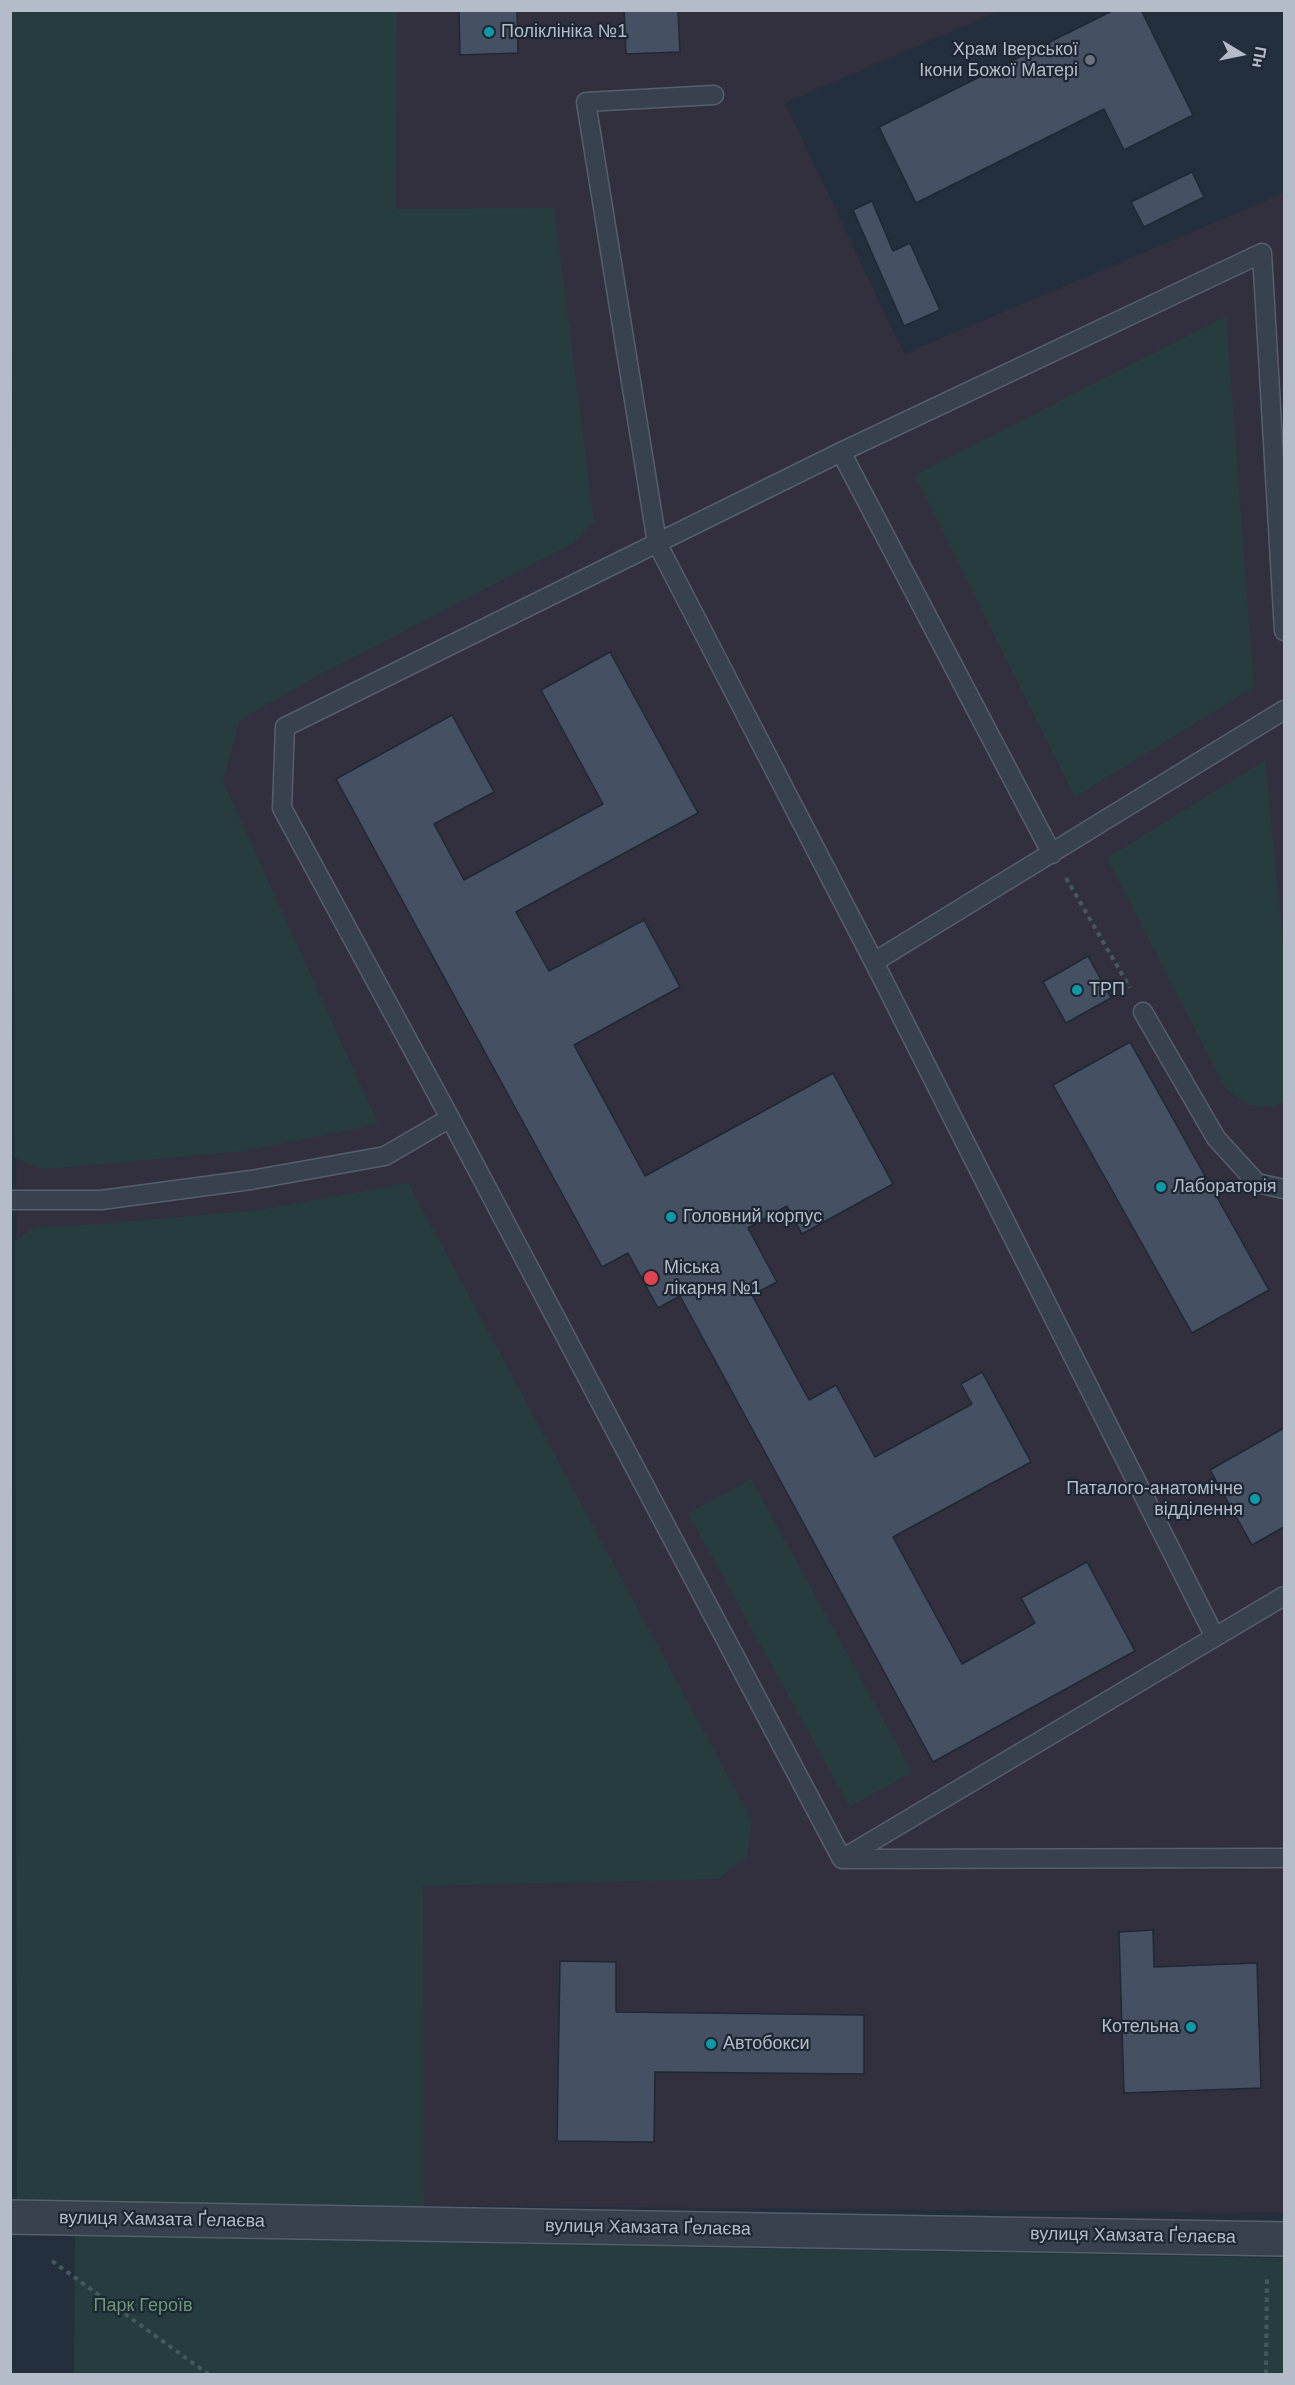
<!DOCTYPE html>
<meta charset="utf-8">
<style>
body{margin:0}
#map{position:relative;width:1295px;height:2385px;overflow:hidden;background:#242f3e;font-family:Helvetica,sans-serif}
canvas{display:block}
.frame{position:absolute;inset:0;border:12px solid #b4bcc9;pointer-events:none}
.north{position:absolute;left:1211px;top:24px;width:60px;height:60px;-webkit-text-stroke:4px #1d2633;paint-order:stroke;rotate:100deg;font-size:16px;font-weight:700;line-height:24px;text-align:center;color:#b4bcc9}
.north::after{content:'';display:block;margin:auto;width:21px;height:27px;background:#b4bcc9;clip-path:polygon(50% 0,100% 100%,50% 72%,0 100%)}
</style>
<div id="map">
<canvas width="1295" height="2385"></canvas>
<div class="frame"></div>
<div class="north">Пн</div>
</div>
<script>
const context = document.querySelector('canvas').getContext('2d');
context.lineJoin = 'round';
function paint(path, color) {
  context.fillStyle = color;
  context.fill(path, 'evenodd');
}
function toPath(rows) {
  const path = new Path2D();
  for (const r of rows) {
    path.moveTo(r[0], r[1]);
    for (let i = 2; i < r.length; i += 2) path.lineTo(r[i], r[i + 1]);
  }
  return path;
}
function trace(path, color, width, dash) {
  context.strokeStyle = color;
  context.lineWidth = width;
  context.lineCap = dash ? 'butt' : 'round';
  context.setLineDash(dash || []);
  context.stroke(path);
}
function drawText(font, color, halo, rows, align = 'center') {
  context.font = font + ' Helvetica,sans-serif';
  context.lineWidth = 4.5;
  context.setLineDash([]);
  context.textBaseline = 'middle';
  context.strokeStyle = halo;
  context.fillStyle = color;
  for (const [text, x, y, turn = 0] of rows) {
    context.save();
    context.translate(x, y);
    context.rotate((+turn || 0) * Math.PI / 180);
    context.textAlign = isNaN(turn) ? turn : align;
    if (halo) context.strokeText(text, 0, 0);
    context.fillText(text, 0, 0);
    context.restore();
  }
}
paint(toPath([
 [12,11,999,11,785,103,904,354,1284,193,1284,2213,20,2202]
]), '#32303f');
paint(toPath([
 [11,11,397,11,396,209,554,208,594,521,574,543,321,674,240,720,223,781,378,1124,243,1151,96,1165,42,1169,15,1158],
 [1226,316,1254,687,1075,797,915,475],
 [1265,760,1284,954,1284,1102,1272,1107,1248,1105,1226,1089,1107,858],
 [408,1183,752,1821,747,1857,718,1879,423,1886,424,2207,17,2204,15,1241,36,1227,99,1224,259,1210],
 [751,1479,912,1772,850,1807,688,1513],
 [75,2236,1284,2258,1284,2374,74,2374]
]), '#263c3f');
const building = toPath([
 [459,10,517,10,518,53,460,55,459,10],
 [624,10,678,10,680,52,626,54,624,10],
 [1114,10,1141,10,1193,115,1124,150,1104,109,916,203,879,127,1114,10],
 [1192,172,1204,197,1144,227,1131,202,1192,172],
 [872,201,893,251,910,243,940,310,904,326,853,210,872,201],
 [610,652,698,813,516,912,549,971,644,920,680,987,574,1045,645,1176,833,1073,893,1184,802,1234,787,1206,748,1228,777,1282,752,1295,809,1400,836,1385,875,1457,972,1404,961,1384,982,1372,1031,1462,893,1537,962,1664,1035,1623,1021,1598,1087,1562,1135,1651,933,1762,680,1296,658,1308,628,1253,602,1267,336,779,452,715,494,792,434,824,464,880,603,804,541,690,610,652],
 [1088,956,1111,998,1066,1023,1043,982,1088,956],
 [1130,1042,1269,1290,1192,1333,1053,1085,1130,1042],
 [1284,1428,1284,1527,1252,1545,1210,1470,1284,1428],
 [1153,1930,1154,1967,1257,1963,1261,2088,1124,2093,1119,1932,1153,1930],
 [560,1961,616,1962,616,2012,864,2015,864,2074,655,2072,654,2142,557,2141,560,1961]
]);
paint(building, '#455162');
trace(building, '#1f2835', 1.5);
const lane = toPath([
 [714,95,586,102,657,543,285,727,282,808,450,1118,842,1859],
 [841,452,1052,854],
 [874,962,1284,710],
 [1143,1012,1216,1138,1257,1183,1284,1189],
 [10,1200,101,1200,251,1180,385,1156,450,1118],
 [1215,1637,874,962,657,543,841,452,1262,253,1284,631],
 [842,1859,1284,1596],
 [844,1859,1284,1858]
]);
const street = toPath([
 [10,2217,1284,2239]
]);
trace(lane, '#565f6c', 21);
trace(street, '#565f6c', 36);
trace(toPath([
 [1066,878,1130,988],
 [52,2261,208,2374],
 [1266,2374,1267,2275]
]), '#44595c', 4, [4.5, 4.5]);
trace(lane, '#38414e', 18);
trace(street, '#38414e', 33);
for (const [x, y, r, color] of [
 [489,32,6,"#0f9aa8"],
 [1090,60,6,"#6b7280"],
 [1077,990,6,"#0f9aa8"],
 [1161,1187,6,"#0f9aa8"],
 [671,1217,6,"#0f9aa8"],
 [651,1278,8,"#e0444e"],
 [1255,1499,6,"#0f9aa8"],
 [1191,2027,6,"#0f9aa8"],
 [711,2044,6,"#0f9aa8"]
]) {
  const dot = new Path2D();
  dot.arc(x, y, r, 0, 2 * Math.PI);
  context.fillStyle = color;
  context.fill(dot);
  trace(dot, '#1d2633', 2);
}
drawText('18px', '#b4bcc9', '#1d2633', [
 ["Поліклініка №1",501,32],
 ["Храм Іверської",1078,50,"right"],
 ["Ікони Божої Матері",1078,71,"right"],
 ["ТРП",1089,990],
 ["Лабораторія",1173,1187],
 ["Головний корпус",683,1217],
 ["Міська",664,1268],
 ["лікарня №1",664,1289],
 ["Паталого-анатомічне",1243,1489,"right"],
 ["відділення",1243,1510,"right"],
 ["Котельна",1179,2027,"right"],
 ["Автобокси",723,2044]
], 'left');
drawText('18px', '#b4bcc9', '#1d2633', [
 ["вулиця Хамзата Ґелаєва",162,2220,1],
 ["вулиця Хамзата Ґелаєва",648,2228,1],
 ["вулиця Хамзата Ґелаєва",1133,2236,1]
]);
drawText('18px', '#6b9a76', '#1d2633', [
 ["Парк Героїв",143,2306]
]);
</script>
